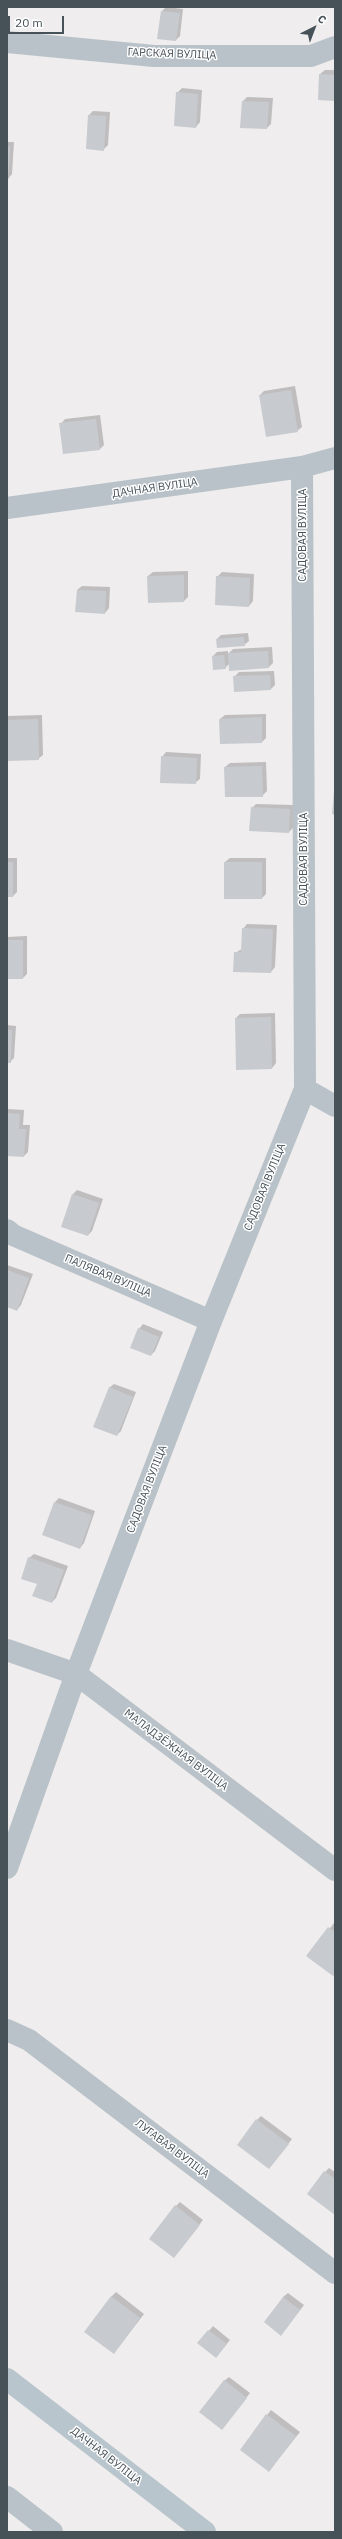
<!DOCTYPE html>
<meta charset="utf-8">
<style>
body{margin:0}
#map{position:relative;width:342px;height:2539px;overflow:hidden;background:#efeded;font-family:"IBM Plex Sans",sans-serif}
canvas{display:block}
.frame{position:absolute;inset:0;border:8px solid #465158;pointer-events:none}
.north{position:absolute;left:294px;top:8px;width:40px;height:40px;-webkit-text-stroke:3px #fff;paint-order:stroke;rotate:42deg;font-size:11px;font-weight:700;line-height:16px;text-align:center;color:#465158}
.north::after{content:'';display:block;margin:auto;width:14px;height:18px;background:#465158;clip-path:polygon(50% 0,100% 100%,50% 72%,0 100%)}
.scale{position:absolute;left:8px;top:16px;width:56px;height:18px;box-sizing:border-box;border:2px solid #465158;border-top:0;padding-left:5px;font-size:12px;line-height:14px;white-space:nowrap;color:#465158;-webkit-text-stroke:3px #fff;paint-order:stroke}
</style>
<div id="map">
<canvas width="342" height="2539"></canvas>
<div class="frame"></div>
<div class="north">С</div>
<div class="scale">20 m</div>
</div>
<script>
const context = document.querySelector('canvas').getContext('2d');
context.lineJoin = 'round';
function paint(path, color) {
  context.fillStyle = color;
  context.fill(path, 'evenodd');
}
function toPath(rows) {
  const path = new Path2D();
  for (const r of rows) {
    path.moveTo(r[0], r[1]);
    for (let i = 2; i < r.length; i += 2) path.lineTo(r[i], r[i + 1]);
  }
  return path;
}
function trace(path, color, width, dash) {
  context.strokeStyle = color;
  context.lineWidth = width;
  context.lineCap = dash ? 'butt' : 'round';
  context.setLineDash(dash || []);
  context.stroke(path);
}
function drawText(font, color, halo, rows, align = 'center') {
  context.font = font + ' "IBM Plex Sans",sans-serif';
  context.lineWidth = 3;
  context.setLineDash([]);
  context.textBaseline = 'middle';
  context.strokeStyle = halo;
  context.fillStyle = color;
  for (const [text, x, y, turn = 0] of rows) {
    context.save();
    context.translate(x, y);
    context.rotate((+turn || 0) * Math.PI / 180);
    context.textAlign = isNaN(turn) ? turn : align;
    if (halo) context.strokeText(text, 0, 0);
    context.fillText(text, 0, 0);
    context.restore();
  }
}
paint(toPath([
 [166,7,183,9,180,36,176,40,162,11],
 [325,70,335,70,335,100,319,99,320,74],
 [182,88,202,90,200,122,196,127,177,93],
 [247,97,273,98,271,124,267,128,241,127,243,101],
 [93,111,110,112,108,145,103,150,89,115],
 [7,142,14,142,12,174,8,179],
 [295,386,302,427,297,431,260,395,264,391],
 [100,415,104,445,100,449,61,424,65,419],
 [188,571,188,597,184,601,148,576,153,572],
 [222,572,254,574,253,601,249,606,217,577],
 [82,586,110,587,109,608,105,613,77,590],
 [248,633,249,641,244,645,217,639,221,635],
 [272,647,273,663,269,667,230,663,225,668,213,656,217,652,228,651,228,654,233,649],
 [274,671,275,685,270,690,234,677,239,672],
 [266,714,266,738,262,742,221,743,220,719,225,715],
 [42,715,43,755,38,759,7,760,7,716],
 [166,752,201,754,200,779,195,783,162,757],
 [266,762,267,791,262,796,225,767,230,763],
 [256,804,294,805,293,828,289,832,252,808],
 [7,858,17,858,17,892,13,896,7,896],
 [230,858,266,858,266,894,262,898,225,862],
 [247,924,277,925,275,967,271,972,235,953,242,949,243,929],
 [27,936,27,974,23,978,7,978,7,937],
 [275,1013,276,1063,272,1068,237,1069,236,1018,240,1014],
 [7,1025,16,1026,14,1058,10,1062,7,1062],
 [7,1109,24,1110,23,1125,30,1125,28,1152,24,1156,7,1155],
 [77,1190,103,1199,92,1231,88,1235,73,1194],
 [7,1265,33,1274,21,1305,17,1310,7,1306],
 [143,1324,163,1332,155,1351,151,1355,139,1329],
 [114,1384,136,1392,121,1431,117,1435,109,1388],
 [59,1498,95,1511,84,1543,80,1548,55,1502],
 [34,1554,68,1566,56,1598,52,1602,38,1583,29,1558],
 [334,1923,335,1924,335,1972,308,1956],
 [261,2116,292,2139,269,2168,257,2120],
 [329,2168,335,2172,335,2214,325,2172],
 [180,2202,203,2220,178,2252,176,2206],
 [116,2292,144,2314,118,2348,111,2297],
 [288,2293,304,2305,285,2330,283,2297],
 [213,2326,230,2340,220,2352,199,2343],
 [229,2377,250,2393,226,2424,224,2381],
 [271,2410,300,2432,269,2471,241,2449]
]), '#0003');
paint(toPath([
 [161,11,180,13,176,41,157,39],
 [319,74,335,75,335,101,318,100],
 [176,92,198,94,196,128,174,126],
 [242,101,269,102,267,129,240,128],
 [88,115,106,116,104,151,86,149],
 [7,146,10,146,8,182,7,182],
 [291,390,298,432,266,437,259,395],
 [96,419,100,450,63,454,59,423],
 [184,575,184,602,148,603,147,576],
 [216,576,250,578,249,607,215,605],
 [77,590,106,591,105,614,75,612],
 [244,637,245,646,217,648,216,639],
 [268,651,269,668,229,671,228,653],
 [224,655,226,669,213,670,212,656],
 [270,675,271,690,234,692,233,676],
 [262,717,262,743,220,744,219,719],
 [38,719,39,760,7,761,7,720],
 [161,756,197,758,196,784,160,783],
 [262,766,263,797,225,797,224,767],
 [334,791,335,791,335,815,332,814],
 [251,807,290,809,289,833,249,831],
 [7,862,13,862,13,897,7,897],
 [224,862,262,862,262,899,224,899],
 [242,928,273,929,271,973,233,972,234,952,241,952],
 [7,940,23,940,23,979,7,979],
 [271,1017,272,1069,236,1070,235,1018],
 [7,1030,12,1030,11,1063,7,1063],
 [7,1113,20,1114,19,1129,26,1129,24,1157,7,1156],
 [72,1194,99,1203,88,1236,61,1227],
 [7,1270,29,1278,17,1311,7,1307],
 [138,1328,159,1337,151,1356,130,1348],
 [109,1387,133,1397,117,1436,93,1427],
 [54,1502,92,1515,80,1549,42,1535],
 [28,1557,64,1570,52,1603,32,1596,37,1584,21,1579],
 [328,1927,335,1932,335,1973,333,1976,306,1956],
 [256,2119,289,2144,269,2169,237,2145],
 [324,2171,335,2179,335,2215,307,2194],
 [175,2205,200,2225,174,2258,149,2239],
 [111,2296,140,2318,114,2354,84,2332],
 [283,2297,300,2310,281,2336,264,2322],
 [208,2330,227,2344,216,2358,197,2343],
 [224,2380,247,2398,222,2430,199,2412],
 [266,2414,296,2436,269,2472,240,2450]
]), '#c7cacf');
trace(toPath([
 [7,42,154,56,311,56,335,47],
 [7,508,302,467,335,458],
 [305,1089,335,1106],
 [7,1230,13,1235,211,1321],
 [7,1650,76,1674,335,1870],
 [7,1868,76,1674,211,1321,305,1089,302,467],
 [7,2030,29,2040,335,2273],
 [7,2497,52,2532]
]), '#b9c2c8', 22);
trace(toPath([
 [7,2379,205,2532]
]), '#b9c5cd', 22);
drawText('11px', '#465158', '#fff', [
 ["ГАРСКАЯ ВУЛІЦА",172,54,2],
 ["ДАЧНАЯ ВУЛІЦА",155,488,-8],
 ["САДОВАЯ ВУЛІЦА",303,535,-90],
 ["САДОВАЯ ВУЛІЦА",304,859,-90],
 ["САДОВАЯ ВУЛІЦА",265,1187,-68],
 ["ПАЛЯВАЯ ВУЛІЦА",108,1276,23],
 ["САДОВАЯ ВУЛІЦА",147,1489,-69],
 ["МАЛАДЗЁЖНАЯ ВУЛІЦА",176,1750,37],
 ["ЛУГАВАЯ ВУЛІЦА",172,2149,37],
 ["ДАЧНАЯ ВУЛІЦА",106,2456,38]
]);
</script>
